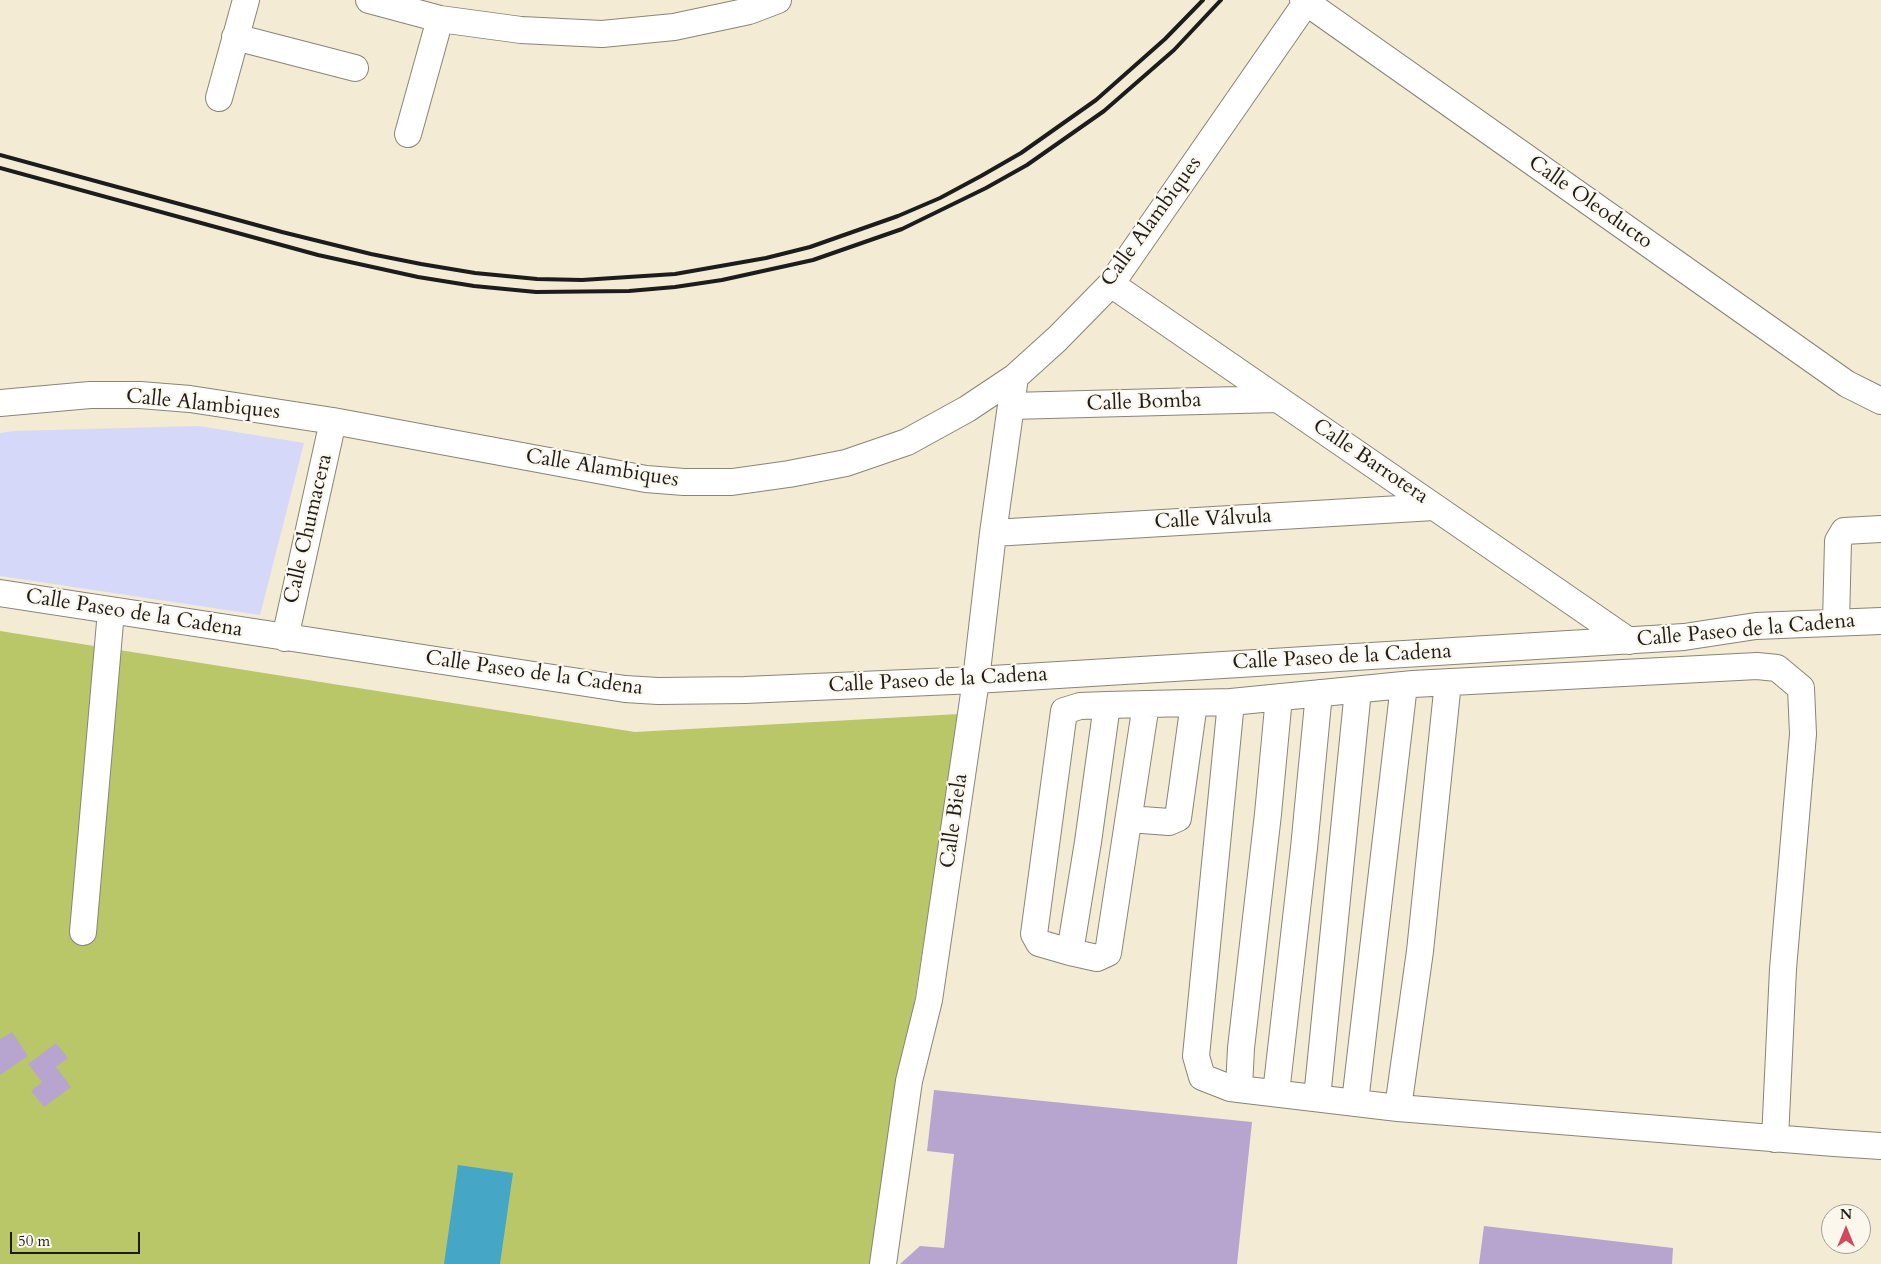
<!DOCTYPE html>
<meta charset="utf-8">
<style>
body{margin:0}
#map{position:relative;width:1881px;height:1264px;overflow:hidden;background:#f4ebd5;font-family:Cardo,serif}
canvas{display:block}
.north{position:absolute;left:1821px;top:1204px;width:50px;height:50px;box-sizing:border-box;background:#fbf7ec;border:1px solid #a29f99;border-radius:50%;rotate:0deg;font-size:14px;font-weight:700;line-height:20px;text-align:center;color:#1c1c1c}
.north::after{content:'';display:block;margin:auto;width:18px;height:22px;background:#d1495b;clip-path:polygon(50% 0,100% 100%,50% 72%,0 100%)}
.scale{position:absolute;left:10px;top:1232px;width:130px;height:22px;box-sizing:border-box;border:2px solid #1c1c1c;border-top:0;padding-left:6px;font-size:15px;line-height:18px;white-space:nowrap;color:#1c1c1c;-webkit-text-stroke:4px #fbf7ec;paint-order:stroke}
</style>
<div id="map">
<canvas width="1881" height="1264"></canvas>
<div class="north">N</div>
<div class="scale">50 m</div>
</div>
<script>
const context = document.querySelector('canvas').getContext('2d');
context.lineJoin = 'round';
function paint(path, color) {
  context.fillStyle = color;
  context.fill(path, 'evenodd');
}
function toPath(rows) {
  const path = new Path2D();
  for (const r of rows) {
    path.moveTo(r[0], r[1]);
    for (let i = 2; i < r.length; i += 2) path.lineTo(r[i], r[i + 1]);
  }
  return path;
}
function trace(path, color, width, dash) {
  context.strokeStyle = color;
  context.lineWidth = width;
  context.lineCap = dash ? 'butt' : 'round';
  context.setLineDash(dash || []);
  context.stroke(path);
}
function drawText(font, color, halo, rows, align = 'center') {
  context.font = font + ' Cardo,serif';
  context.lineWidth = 4.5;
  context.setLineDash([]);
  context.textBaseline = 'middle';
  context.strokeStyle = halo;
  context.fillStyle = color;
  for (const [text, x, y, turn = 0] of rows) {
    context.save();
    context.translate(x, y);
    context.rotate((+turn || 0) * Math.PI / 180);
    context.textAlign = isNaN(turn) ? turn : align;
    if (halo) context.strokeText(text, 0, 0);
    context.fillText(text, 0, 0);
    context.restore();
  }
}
paint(toPath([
 [199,426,304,443,260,615,0,576,0,433,13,431]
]), '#d5d8f9');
paint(toPath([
 [0,631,635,732,959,714,874,1264,0,1264]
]), '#b9c769');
paint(toPath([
 [458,1165,513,1173,500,1264,444,1264]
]), '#45a7c5');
paint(toPath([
 [12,1032,28,1056,0,1075,0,1039],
 [56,1043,68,1058,56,1067,71,1087,44,1107,31,1091,42,1082,28,1064],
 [934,1090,1252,1122,1237,1264,900,1264,920,1246,944,1248,954,1154,927,1151],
 [1484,1226,1673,1248,1672,1264,1479,1264]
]), '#b8a5cf');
const minor = toPath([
 [369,0,440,19,521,30,602,34,674,27,749,11,778,0],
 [1303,0,1847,384,1881,401],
 [235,37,355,68],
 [219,98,246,0],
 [408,134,440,19],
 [1111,284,1629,641],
 [0,403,90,395,140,395,190,399,333,421,646,479,684,482,732,482,789,474,846,463,907,442,967,409,1015,377,1057,339,1111,284,1308,0],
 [1011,406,1277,399],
 [993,533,1434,507],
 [0,593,625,689,658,691,745,690,976,680,1684,637,1756,626,1881,621],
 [1836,622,1838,541,1844,531,1881,529],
 [285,638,333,421],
 [1231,702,1413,684,1757,666,1777,668,1801,688,1803,734,1783,969,1775,1139],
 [1107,705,1088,842,1070,952,1039,943,1034,934,1064,711,1080,706,1107,705,1231,702,1196,1056,1202,1077,1230,1088,1398,1108,1834,1143,1881,1146],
 [1129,819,1169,822,1178,818,1194,703],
 [83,932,111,611],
 [1070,952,1097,958,1108,953,1146,704],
 [1239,1088,1241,1048,1268,814,1279,697],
 [1276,1093,1304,848,1319,693],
 [1317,1098,1358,690],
 [1355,1102,1404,685],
 [1398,1108,1420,951,1448,682],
 [883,1264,909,1081,929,1000,976,680,993,533,1015,377]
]);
trace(minor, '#888478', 28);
trace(minor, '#fff', 26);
trace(toPath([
 [0,155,282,232,371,254,421,264,475,273,537,279,582,280,675,274,766,258,810,247,898,216,940,198,981,176,1021,153,1096,100,1165,39,1203,0],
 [0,168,318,255,418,277,474,286,536,292,629,291,675,287,722,280,813,260,902,229,986,188,1027,165,1104,111,1174,50,1221,0]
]), '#1c1c1c', 4);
drawText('21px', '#1c1c1c', '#fbf7ec', [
 ["Calle Oleoducto",1590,203,35],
 ["Calle Alambiques",1152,222,-54],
 ["Calle Bomba",1144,403,-2],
 ["Calle Alambiques",203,405,6],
 ["Calle Barrotera",1370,462,34],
 ["Calle Alambiques",602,469,9],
 ["Calle Válvula",1213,520,-3],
 ["Calle Chumacera",309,529,-77],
 ["Calle Paseo de la Cadena",134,614,9],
 ["Calle Paseo de la Cadena",1746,631,-5],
 ["Calle Paseo de la Cadena",1342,658,-3],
 ["Calle Paseo de la Cadena",534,674,8],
 ["Calle Paseo de la Cadena",938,681,-3],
 ["Calle Biela",955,821,-82]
]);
</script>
